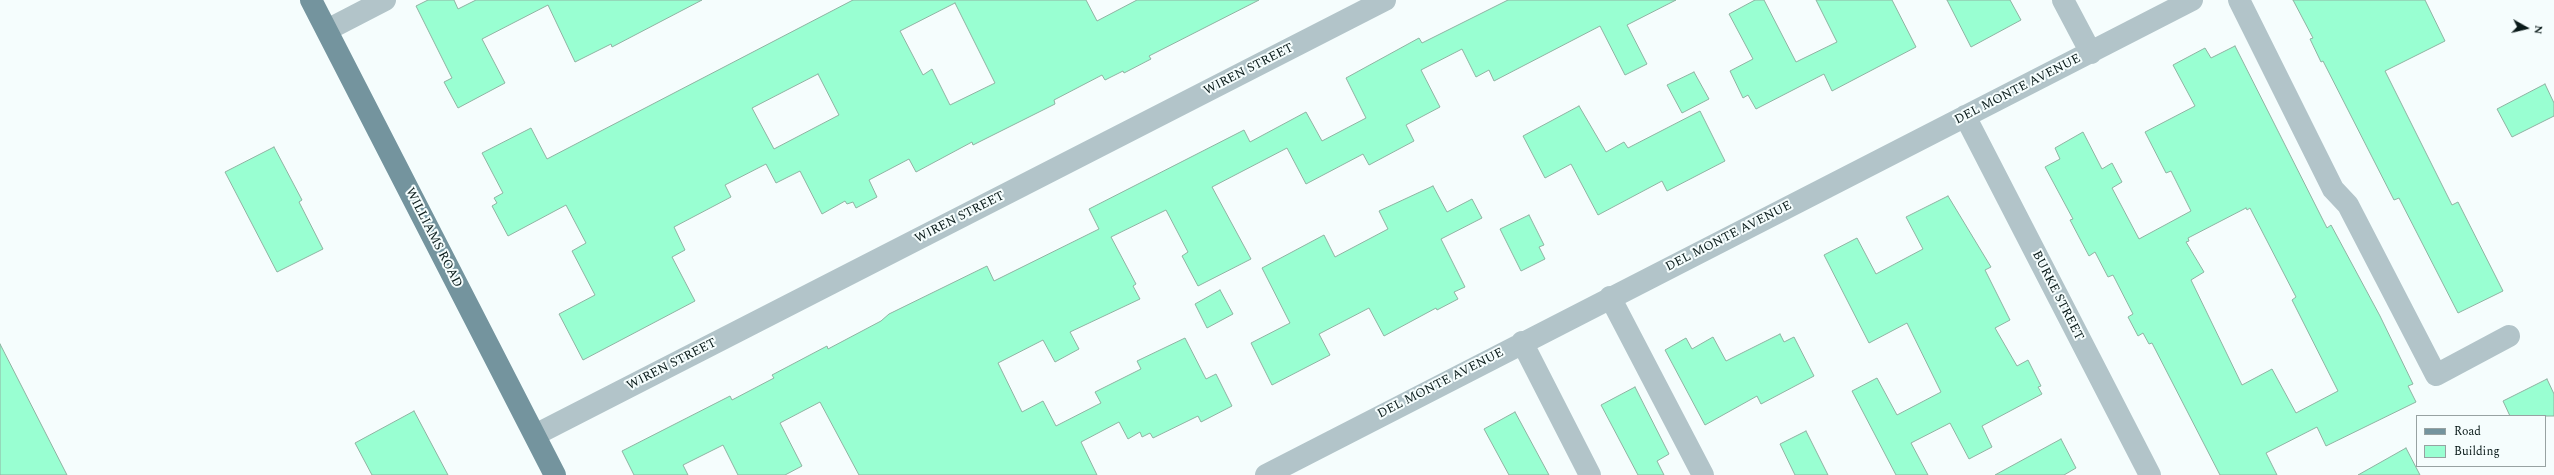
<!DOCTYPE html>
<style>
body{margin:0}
#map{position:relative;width:2554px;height:475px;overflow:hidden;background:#f5fdfd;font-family:Spectral,serif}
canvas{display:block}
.legend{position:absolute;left:2416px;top:415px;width:130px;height:52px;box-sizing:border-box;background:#f5fdfd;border:1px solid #97a2a2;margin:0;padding:5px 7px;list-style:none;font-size:12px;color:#091a19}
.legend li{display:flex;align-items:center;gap:8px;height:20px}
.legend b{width:20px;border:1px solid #97a2a2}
.north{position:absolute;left:2506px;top:8px;width:40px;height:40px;-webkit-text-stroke:3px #f5fdfd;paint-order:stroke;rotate:98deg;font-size:11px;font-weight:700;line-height:16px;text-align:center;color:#091a19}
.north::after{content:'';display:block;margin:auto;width:14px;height:18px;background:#091a19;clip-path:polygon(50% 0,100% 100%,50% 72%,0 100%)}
</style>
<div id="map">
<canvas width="2554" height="475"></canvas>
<ul class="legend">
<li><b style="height:5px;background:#74949e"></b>Road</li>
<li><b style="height:11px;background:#99ffd2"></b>Building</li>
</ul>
<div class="north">N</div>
</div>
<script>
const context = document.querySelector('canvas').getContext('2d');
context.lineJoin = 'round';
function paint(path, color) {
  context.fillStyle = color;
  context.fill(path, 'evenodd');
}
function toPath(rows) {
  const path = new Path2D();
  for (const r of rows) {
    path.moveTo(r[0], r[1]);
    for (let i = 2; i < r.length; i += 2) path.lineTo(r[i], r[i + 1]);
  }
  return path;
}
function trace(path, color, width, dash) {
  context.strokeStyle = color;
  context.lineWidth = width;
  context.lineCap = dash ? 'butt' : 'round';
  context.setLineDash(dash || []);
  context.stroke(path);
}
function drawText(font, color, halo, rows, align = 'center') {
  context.font = font + ' Spectral,serif';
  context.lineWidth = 4;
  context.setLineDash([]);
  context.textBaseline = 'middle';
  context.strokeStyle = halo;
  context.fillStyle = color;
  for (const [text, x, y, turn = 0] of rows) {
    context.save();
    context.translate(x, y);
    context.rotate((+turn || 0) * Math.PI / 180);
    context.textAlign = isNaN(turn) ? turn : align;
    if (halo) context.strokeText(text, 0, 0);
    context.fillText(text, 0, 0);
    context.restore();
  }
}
const building = toPath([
 [428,0,454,0,458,9,476,0,702,0,612,47,611,44,575,62,548,5,482,39,505,83,458,108,444,82,452,78,416,6,428,0],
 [853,0,1086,0,1097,21,1137,0,1259,0,1149,56,1151,59,1124,73,1123,71,1105,80,1102,75,1054,100,1055,104,973,145,972,142,916,172,909,159,869,180,877,197,856,208,853,202,847,204,845,201,822,214,800,171,776,183,766,164,725,185,731,197,674,227,685,250,672,257,695,301,583,360,559,314,595,295,572,251,586,243,566,205,508,236,492,206,497,203,494,198,503,193,482,153,531,128,547,159,853,0],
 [955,3,995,83,950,105,932,69,923,75,900,31,955,3],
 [818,74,839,115,774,149,752,108,818,74],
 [1508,0,1676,0,1627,25,1647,64,1625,75,1600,26,1494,81,1489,70,1476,77,1462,49,1421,70,1440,107,1406,125,1414,141,1369,165,1363,154,1306,184,1287,148,1212,187,1251,259,1198,286,1182,256,1188,252,1166,210,1111,237,1136,284,1133,286,1140,299,1070,332,1079,349,1055,362,1043,340,998,363,1022,412,1043,401,1056,426,1101,403,1095,392,1141,369,1137,361,1185,338,1206,379,1216,374,1232,406,1201,422,1198,416,1153,438,1150,433,1142,437,1140,432,1128,439,1119,422,1081,442,1097,475,859,475,820,402,780,423,802,466,785,475,738,475,723,445,683,465,688,475,634,475,622,451,730,396,732,400,774,378,772,375,827,346,828,349,881,321,889,314,987,266,994,281,1099,229,1089,209,1244,130,1250,142,1306,112,1322,141,1366,118,1346,78,1419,38,1422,43,1508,0],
 [1755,0,1764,0,1796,62,1837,42,1816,0,1892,0,1916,47,1832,91,1824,74,1756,109,1748,95,1743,98,1730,71,1753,59,1729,14,1755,0],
 [1947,0,2010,0,2021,20,1971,47,1947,0],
 [2293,0,2425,0,2445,41,2385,71,2452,205,2458,202,2503,291,2458,313,2399,198,2394,200,2323,61,2321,62,2310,39,2313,38,2293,0],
 [2235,46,2327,228,2331,225,2380,316,2413,384,2408,386,2416,402,2326,446,2317,427,2266,453,2277,475,2220,475,2152,343,2149,344,2143,333,2138,336,2128,317,2133,314,2113,275,2108,277,2095,252,2089,256,2070,220,2073,219,2045,167,2060,159,2055,148,2083,132,2102,169,2112,163,2122,182,2112,188,2139,239,2191,211,2171,171,2166,173,2145,132,2195,106,2173,65,2205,48,2211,58,2235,46],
 [2246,208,2247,210,2250,208,2296,297,2292,300,2338,391,2296,413,2272,369,2242,385,2191,280,2204,272,2186,242,2189,241,2188,238,2246,208],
 [1694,72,1709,99,1682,113,1667,85,1694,72],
 [2545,84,2554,103,2554,116,2512,137,2497,109,2545,84],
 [1579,106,1606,152,1624,142,1628,148,1700,111,1725,161,1667,191,1662,181,1598,215,1571,164,1545,178,1523,136,1579,106],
 [274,147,302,200,299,202,323,249,277,272,225,172,274,147],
 [1433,186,1447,212,1472,199,1482,218,1441,239,1465,287,1454,292,1458,299,1437,310,1436,308,1384,336,1369,308,1319,334,1330,355,1272,385,1251,343,1290,323,1262,268,1324,235,1335,257,1388,229,1379,211,1433,186],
 [1948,196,1991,267,1985,270,2010,320,1995,328,2017,366,2028,360,2041,386,2038,387,2042,394,1982,426,1992,447,1969,459,1950,423,1911,443,1928,475,1896,475,1852,391,1877,378,1897,415,1941,392,1907,323,1869,343,1824,255,1857,238,1876,274,1923,249,1906,217,1948,196],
 [1529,215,1544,245,1539,247,1545,259,1521,271,1500,229,1529,215],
 [1220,290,1233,314,1207,328,1195,304,1220,290],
 [1780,334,1784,342,1794,337,1814,376,1761,404,1757,396,1705,425,1665,350,1686,338,1692,349,1713,337,1726,361,1780,334],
 [0,344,67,475,0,475,0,344],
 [2547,379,2554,394,2554,416,2510,416,2503,401,2547,379],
 [1635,387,1669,454,1657,461,1664,475,1638,475,1601,405,1635,387],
 [414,411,448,475,372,475,355,443,414,411],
 [1515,412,1549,475,1509,475,1484,429,1515,412],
 [1806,431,1828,475,1795,475,1780,444,1806,431],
 [2061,439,2076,468,2064,475,1995,475,2061,439],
 [2406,448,2420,475,2358,475,2406,448]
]);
paint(building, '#99ffd2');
trace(building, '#8fb3a2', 1);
trace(toPath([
 [2063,0,2091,53],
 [2239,0,2333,189,2348,205,2436,375,2509,336],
 [327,30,385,0],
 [1965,116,2150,475],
 [1610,297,1703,475],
 [1522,342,1590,475],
 [535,435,1385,0],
 [1266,475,2192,0]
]), '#b2c4c9', 22);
trace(toPath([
 [311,0,555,475]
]), '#74949e', 22);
drawText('13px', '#091a19', '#f5fdfd', [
 ["WIREN STREET",1249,70,-27],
 ["DEL MONTE AVENUE",2018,90,-27],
 ["WIREN STREET",960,218,-27],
 ["DEL MONTE AVENUE",1729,237,-27],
 ["WILLIAMS ROAD",433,238,63],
 ["BURKE STREET",2057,296,63],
 ["WIREN STREET",672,365,-27],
 ["DEL MONTE AVENUE",1441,384,-27]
]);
</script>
